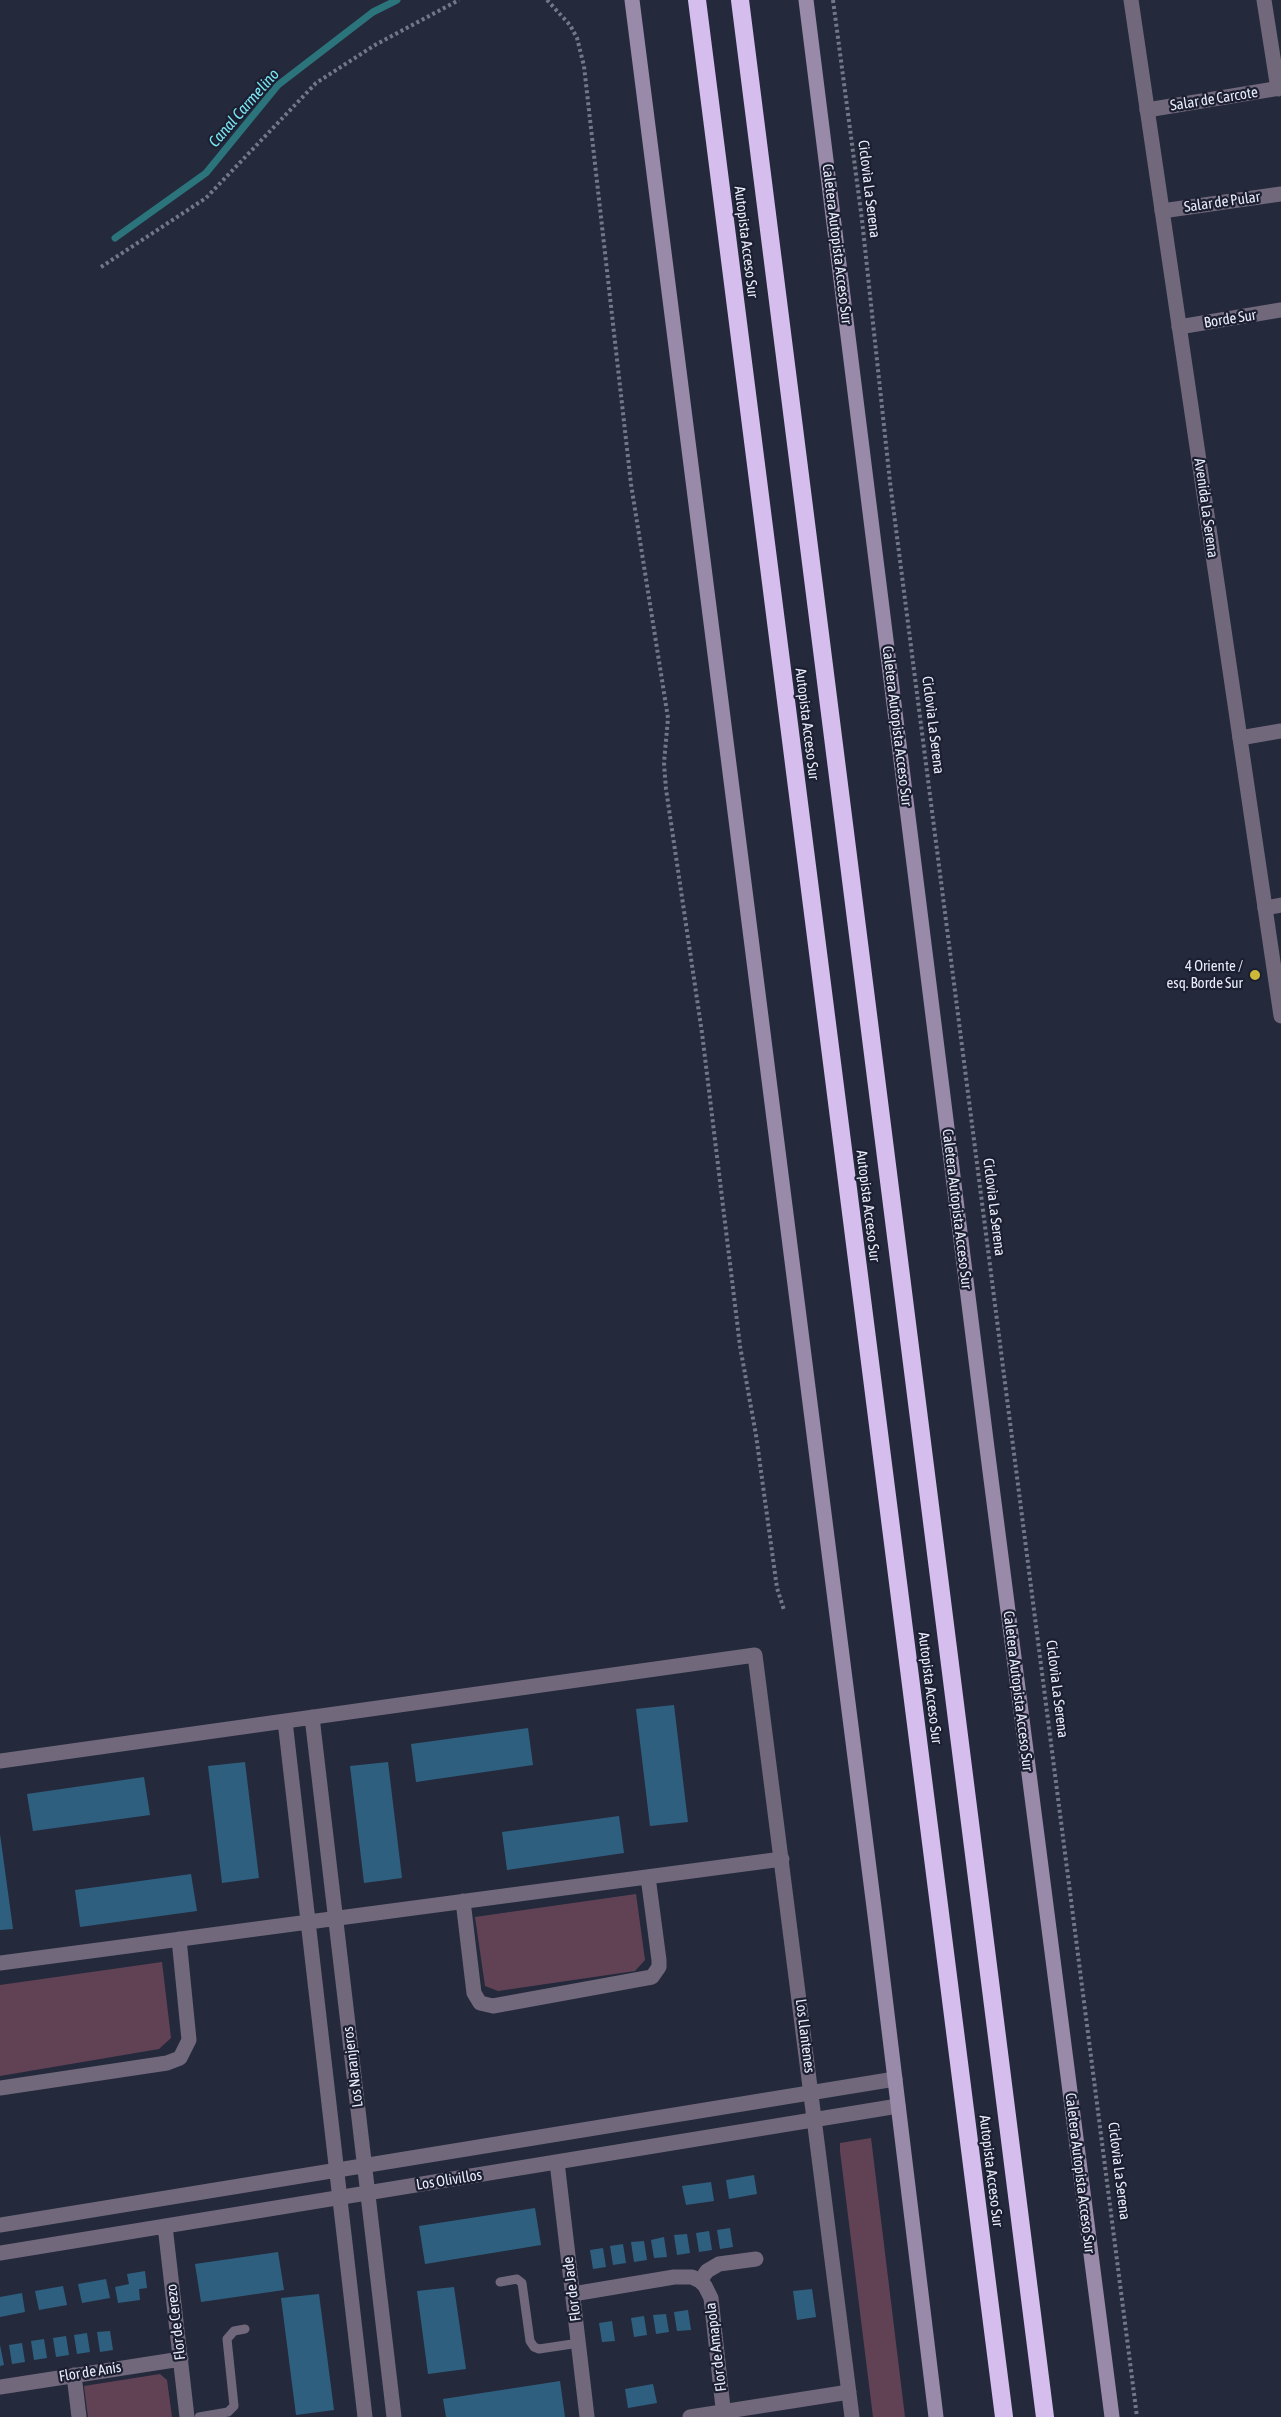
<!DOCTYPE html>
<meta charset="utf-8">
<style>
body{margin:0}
canvas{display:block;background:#24293c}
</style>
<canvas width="1281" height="2417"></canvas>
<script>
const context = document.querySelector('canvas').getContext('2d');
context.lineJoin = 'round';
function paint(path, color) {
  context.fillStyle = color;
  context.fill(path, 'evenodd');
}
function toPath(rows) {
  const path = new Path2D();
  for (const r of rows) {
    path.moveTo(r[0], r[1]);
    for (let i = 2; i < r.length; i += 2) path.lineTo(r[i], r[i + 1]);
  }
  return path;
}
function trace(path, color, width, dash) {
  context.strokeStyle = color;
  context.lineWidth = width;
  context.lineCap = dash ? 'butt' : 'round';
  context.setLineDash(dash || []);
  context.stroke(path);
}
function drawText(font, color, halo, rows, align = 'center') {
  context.font = font + ' "Asap Condensed",sans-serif';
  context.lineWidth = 4.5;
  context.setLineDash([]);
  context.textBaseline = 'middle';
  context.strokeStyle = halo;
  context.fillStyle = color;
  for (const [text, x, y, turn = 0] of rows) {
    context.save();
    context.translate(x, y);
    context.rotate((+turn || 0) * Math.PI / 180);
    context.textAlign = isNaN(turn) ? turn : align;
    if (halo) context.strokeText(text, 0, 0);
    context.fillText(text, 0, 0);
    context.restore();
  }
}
paint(toPath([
 [636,1894,645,1960,635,1971,498,1991,485,1986,475,1917],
 [162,1962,171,2038,159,2049,0,2076,0,1985],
 [871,2138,905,2417,873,2417,840,2151,840,2143],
 [160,2374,167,2380,172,2417,88,2417,84,2386]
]), '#614255');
trace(toPath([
 [115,238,206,173,278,85,373,12,397,0]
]), '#2b747b', 7);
paint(toPath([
 [674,1705,688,1822,650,1826,636,1709],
 [528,1728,533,1765,416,1782,411,1744],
 [245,1762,259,1878,222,1883,208,1766],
 [388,1762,402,1878,364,1883,350,1766],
 [144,1777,150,1815,33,1831,27,1794],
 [619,1816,624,1853,507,1870,502,1832],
 [0,1834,13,1929,0,1930],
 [191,1874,197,1911,80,1927,75,1890],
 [754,2175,757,2194,729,2199,726,2180],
 [711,2182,714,2201,686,2205,682,2186],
 [535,2208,541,2245,425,2264,419,2226],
 [730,2228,733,2247,720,2249,717,2230],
 [709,2231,712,2250,699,2252,696,2233],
 [687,2234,690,2253,677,2255,674,2235],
 [664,2237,667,2257,654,2258,651,2240],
 [644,2241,647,2260,634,2262,631,2242],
 [623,2244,626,2263,613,2265,610,2246],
 [603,2248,606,2267,593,2269,590,2250],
 [278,2252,284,2290,201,2302,195,2264],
 [145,2271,147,2288,139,2289,140,2300,118,2303,115,2287,129,2284,127,2274],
 [106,2279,110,2298,82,2303,78,2284],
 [63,2286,67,2305,39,2310,35,2291],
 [454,2287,466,2369,428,2374,417,2291],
 [812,2289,816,2317,797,2320,793,2291],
 [22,2293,25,2312,0,2317,0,2297],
 [319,2294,334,2410,296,2415,281,2298],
 [688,2310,691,2330,677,2331,674,2312],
 [666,2314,669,2332,656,2334,653,2315],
 [644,2316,647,2335,634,2337,631,2318],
 [612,2321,615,2341,602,2342,599,2323],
 [110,2331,113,2350,100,2352,97,2332],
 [87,2333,90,2352,77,2354,74,2335],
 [66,2336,69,2355,56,2357,53,2338],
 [44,2339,47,2358,34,2360,31,2341],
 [22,2343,25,2362,12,2364,9,2345],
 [0,2345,4,2365,0,2366],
 [560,2381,565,2417,446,2417,443,2399],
 [653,2384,657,2403,628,2408,625,2389]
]), '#2f5f7e');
trace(toPath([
 [547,0,570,25,577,38,584,66,631,484,668,718,664,763,666,789,702,1033,740,1346,756,1435,777,1588,784,1610],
 [833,0,862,220,890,482,1137,2417],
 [101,267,206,198,316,83,375,45,459,0]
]), '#737787', 4, [3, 3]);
trace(toPath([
 [500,2282,517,2279,522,2283,530,2341,534,2347,539,2349,579,2343],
 [199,2417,228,2412,234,2406,227,2339,234,2331,245,2329]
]), '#71687b', 9);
trace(toPath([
 [1264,0,1278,89],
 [1147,110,1281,88],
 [1162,211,1281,194],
 [1179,327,1281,310],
 [1240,738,1281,731],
 [1265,908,1281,905],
 [312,1717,394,2417],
 [285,1721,365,2417],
 [0,1761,755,1655,852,2417],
 [463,1901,474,1993,480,2003,493,2006,652,1977,659,1967,659,1960,648,1877],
 [0,1963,782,1859],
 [0,2088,167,2063,180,2058,189,2040,179,1939],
 [557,2162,587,2417],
 [0,2225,895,2079],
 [165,2226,187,2417],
 [0,2253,898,2106],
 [700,2281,707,2271,719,2264,756,2259],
 [573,2294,674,2277,692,2277,700,2281,705,2286,711,2298,724,2417],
 [74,2375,79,2417],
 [0,2387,181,2359],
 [690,2417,849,2392]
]), '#71687b', 15);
trace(toPath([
 [1131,0,1281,1016]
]), '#71687b', 15);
trace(toPath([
 [632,0,876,1923,936,2417],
 [806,0,987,1448,1112,2417]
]), '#998aa9', 15);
trace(toPath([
 [697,0,1004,2417],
 [740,0,1045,2417]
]), '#d5bded', 18);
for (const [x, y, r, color] of [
 [1255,975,6,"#ccb939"]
]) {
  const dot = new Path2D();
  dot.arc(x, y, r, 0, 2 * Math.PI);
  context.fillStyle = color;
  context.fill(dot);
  trace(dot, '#1b1f31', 2);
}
drawText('15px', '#e8ebf8', '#1b1f31', [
 ["Salar de Carcote",1214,99,-9],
 ["Ciclovìa La Serena",869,189,83],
 ["Salar de Pular",1222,202,-8],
 ["Autopista Acceso Sur",746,242,83],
 ["Caletera Autopista Acceso Sur",837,244,83],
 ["Borde Sur",1230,319,-9],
 ["Avenida La Serena",1206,508,82],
 ["Autopista Acceso Sur",807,724,83],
 ["Ciclovìa La Serena",933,725,83],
 ["Caletera Autopista Acceso Sur",897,726,83],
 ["Autopista Acceso Sur",868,1206,83],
 ["Ciclovìa La Serena",994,1207,83],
 ["Caletera Autopista Acceso Sur",957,1209,83],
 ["Autopista Acceso Sur",930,1688,83],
 ["Ciclovìa La Serena",1057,1689,83],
 ["Caletera Autopista Acceso Sur",1018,1691,83],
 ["Los Llantenes",805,2036,83],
 ["Los Naranjeros",353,2067,-97],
 ["Autopista Acceso Sur",991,2171,83],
 ["Ciclovìa La Serena",1119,2171,83],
 ["Caletera Autopista Acceso Sur",1080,2173,83],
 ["Los Olivillos",449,2180,-9],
 ["Flor de Jade",572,2289,-97],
 ["Flor de Cerezo",176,2322,-97],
 ["Flor de Amapola",716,2347,-97],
 ["Flor de Anís",90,2372,-9]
]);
drawText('15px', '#e8ebf8', '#1b1f31', [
 ["4 Oriente /",1243,966],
 ["esq. Borde Sur",1243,983]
], 'right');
drawText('italic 16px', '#79e7f2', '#1b1f31', [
 ["Canal Carmelino",244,108,-49]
]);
</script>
